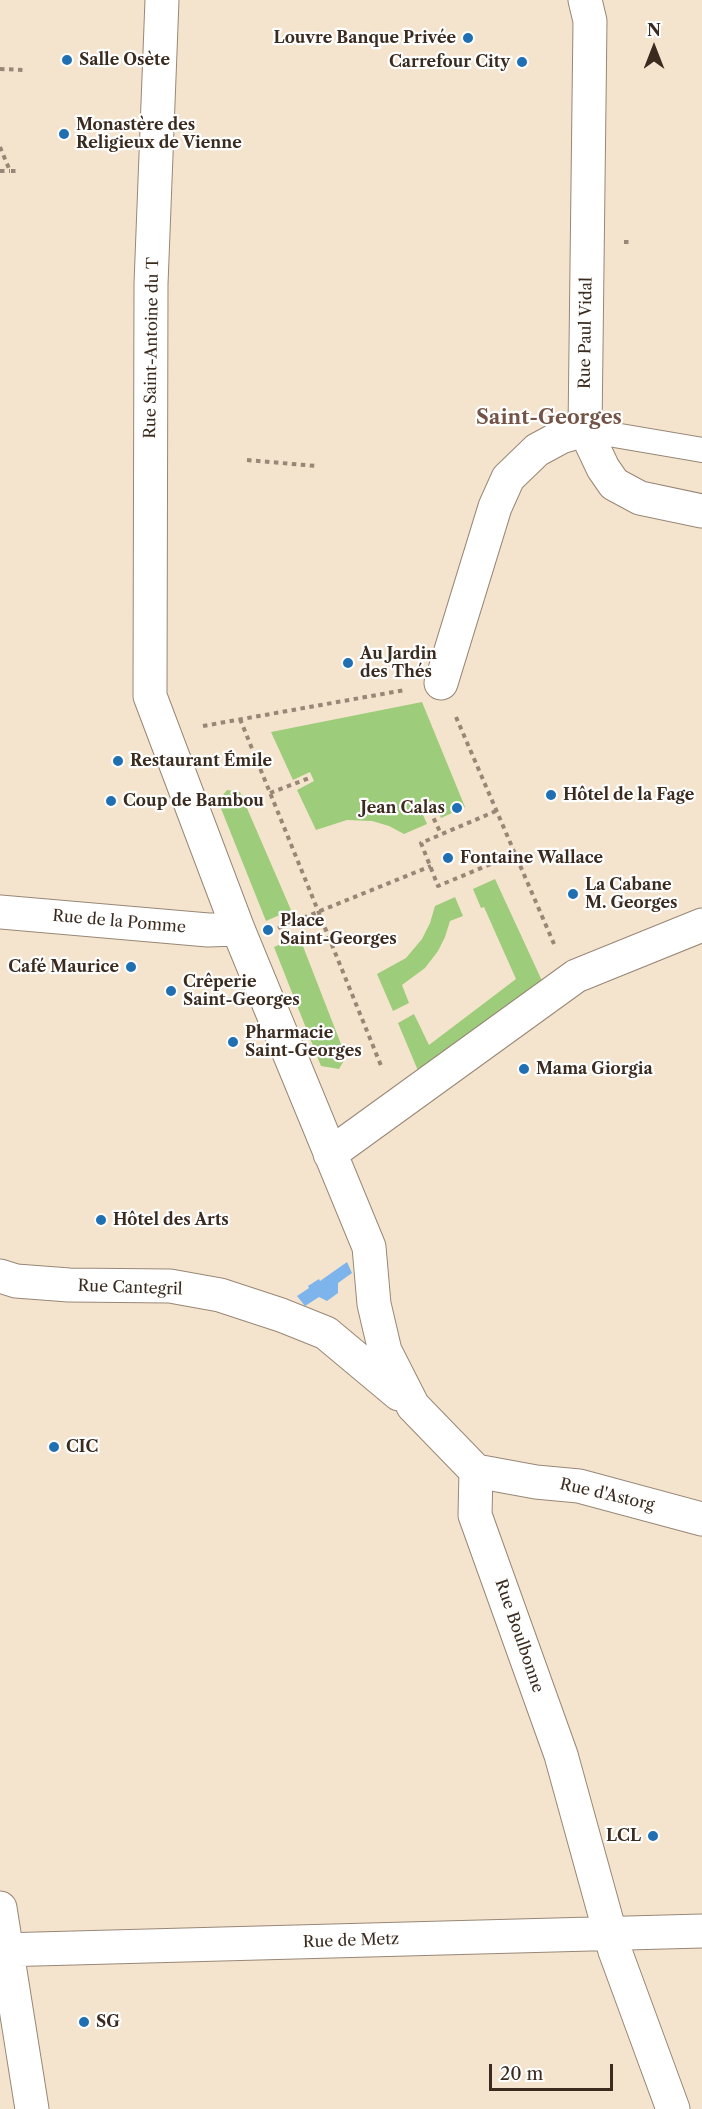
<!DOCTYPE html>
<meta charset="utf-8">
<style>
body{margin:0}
#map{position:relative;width:702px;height:2109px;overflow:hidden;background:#f5e4cd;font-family:"Libre Caslon Text",serif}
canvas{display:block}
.north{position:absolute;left:624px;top:18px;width:60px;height:60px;-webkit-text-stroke:4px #fff;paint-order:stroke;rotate:0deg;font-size:16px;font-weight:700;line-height:24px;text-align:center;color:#3b2a1e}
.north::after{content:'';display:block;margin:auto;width:21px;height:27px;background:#3b2a1e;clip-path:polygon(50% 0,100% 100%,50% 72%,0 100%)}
.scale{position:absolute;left:489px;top:2064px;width:124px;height:27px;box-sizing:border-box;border:3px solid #3b2a1e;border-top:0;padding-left:8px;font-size:18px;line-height:21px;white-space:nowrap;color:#3b2a1e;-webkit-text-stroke:4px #fff;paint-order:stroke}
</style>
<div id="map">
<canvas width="702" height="2109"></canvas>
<div class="north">N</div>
<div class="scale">20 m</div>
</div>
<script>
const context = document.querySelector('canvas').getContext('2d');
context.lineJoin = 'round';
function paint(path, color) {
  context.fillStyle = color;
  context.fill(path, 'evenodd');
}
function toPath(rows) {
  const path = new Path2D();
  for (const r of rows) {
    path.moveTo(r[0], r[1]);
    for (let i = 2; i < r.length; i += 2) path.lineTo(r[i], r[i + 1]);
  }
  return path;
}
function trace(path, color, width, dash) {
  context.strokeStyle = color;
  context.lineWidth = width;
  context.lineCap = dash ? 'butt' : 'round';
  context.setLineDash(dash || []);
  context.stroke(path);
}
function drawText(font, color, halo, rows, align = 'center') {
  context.font = font + ' "Libre Caslon Text",serif';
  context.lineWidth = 4.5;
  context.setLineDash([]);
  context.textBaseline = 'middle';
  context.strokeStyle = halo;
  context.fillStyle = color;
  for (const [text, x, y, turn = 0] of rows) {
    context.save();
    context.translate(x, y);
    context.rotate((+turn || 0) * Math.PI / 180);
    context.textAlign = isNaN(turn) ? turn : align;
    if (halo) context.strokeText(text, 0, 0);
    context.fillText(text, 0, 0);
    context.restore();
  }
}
paint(toPath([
 [422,702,465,807,441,818,433,800,419,806,427,824,404,834,389,826,372,821,347,820,316,830,297,790,314,781,310,772,293,780,271,732],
 [227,790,240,792,291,910,266,921,218,801],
 [495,879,543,983,419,1073,398,1023,414,1014,429,1045,516,979,484,907,481,908,473,889],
 [455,897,463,916,450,921,445,937,438,951,425,968,402,985,409,1003,393,1011,377,974,406,958,422,939,430,923,435,906],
 [299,936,346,1057,339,1069,321,1066,274,947]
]), '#9dcc7a');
paint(toPath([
 [347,1262,352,1273,338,1283,338,1293,327,1301,319,1297,305,1306,297,1296,309,1288,308,1286,319,1279,320,1281]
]), '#7cb4eb');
const lane = toPath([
 [585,430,702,450]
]);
const street = toPath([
 [162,0,151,284,150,696,238,929,369,1247,374,1304,385,1351,413,1406,476,1471,475,1515,561,1755,615,1951,673,2109],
 [585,0,590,21,585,430,603,468,614,484,640,498,702,511],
 [441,683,495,507,508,478,537,450,561,437,585,430],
 [0,912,208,930,238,929],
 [330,1154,576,976,702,925],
 [0,1276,16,1281,69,1285,170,1286,220,1295,281,1315,326,1333,399,1394],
 [476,1471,536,1482,579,1486,702,1519],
 [0,1908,32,2109],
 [0,1950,702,1931]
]);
trace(lane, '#988776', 26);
trace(street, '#988776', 35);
trace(toPath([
 [0,69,25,70],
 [0,147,10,171,20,171],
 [0,171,10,171],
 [624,242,633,242],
 [247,460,316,466],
 [456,717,554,944],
 [240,719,382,1068],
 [203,726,405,690],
 [270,793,312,777],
 [426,802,441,834],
 [496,811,421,843,438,886,515,854],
 [278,928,431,866]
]), '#988776', 4, [4.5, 4.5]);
trace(lane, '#fff', 24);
trace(street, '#fff', 33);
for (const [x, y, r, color] of [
 [468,38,6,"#1f6fb2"],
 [67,60,6,"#1f6fb2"],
 [522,62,6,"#1f6fb2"],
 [64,134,6,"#1f6fb2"],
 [348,663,6,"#1f6fb2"],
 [118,761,6,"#1f6fb2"],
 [551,795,6,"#1f6fb2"],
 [111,801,6,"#1f6fb2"],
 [457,808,6,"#1f6fb2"],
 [448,858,6,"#1f6fb2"],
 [573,894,6,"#1f6fb2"],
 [268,930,6,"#1f6fb2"],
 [131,967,6,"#1f6fb2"],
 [171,991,6,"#1f6fb2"],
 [233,1042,6,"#1f6fb2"],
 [524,1069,6,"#1f6fb2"],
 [101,1220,6,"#1f6fb2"],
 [54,1447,6,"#1f6fb2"],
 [653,1836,6,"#1f6fb2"],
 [84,2022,6,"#1f6fb2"]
]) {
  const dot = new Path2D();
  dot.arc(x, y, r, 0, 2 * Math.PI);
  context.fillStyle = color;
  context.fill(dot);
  trace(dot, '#fff', 2);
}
drawText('bold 16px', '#3b2a1e', '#fff', [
 ["Louvre Banque Privée",456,38,"right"],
 ["Salle Osète",79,60],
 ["Carrefour City",510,62,"right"],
 ["Monastère des",76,125],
 ["Religieux de Vienne",76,143],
 ["Au Jardin",360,654],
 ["des Thés",360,672],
 ["Restaurant Émile",130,761],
 ["Hôtel de la Fage",563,795],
 ["Coup de Bambou",123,801],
 ["Jean Calas",445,808,"right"],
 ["Fontaine Wallace",460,858],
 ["La Cabane",585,885],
 ["M. Georges",585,903],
 ["Place",280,921],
 ["Saint-Georges",280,939],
 ["Café Maurice",119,967,"right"],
 ["Crêperie",183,982],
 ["Saint-Georges",183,1000],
 ["Pharmacie",245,1033],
 ["Saint-Georges",245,1051],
 ["Mama Giorgia",536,1069],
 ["Hôtel des Arts",113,1220],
 ["CIC",66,1447],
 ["LCL",641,1836,"right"],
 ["SG",96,2022]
], 'left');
drawText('16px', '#3b2a1e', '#fff', [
 ["Rue Paul Vidal",586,333,-89],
 ["Rue Saint-Antoine du T",152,348,-89],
 ["Rue de la Pomme",119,922,5],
 ["Rue Cantegril",130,1288,2],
 ["Rue d'Astorg",607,1495,13],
 ["Rue Boulbonne",519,1636,71],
 ["Rue de Metz",351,1941,-2]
]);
drawText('bold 20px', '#735446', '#fff', [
 ["Saint-Georges",549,418]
]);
</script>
